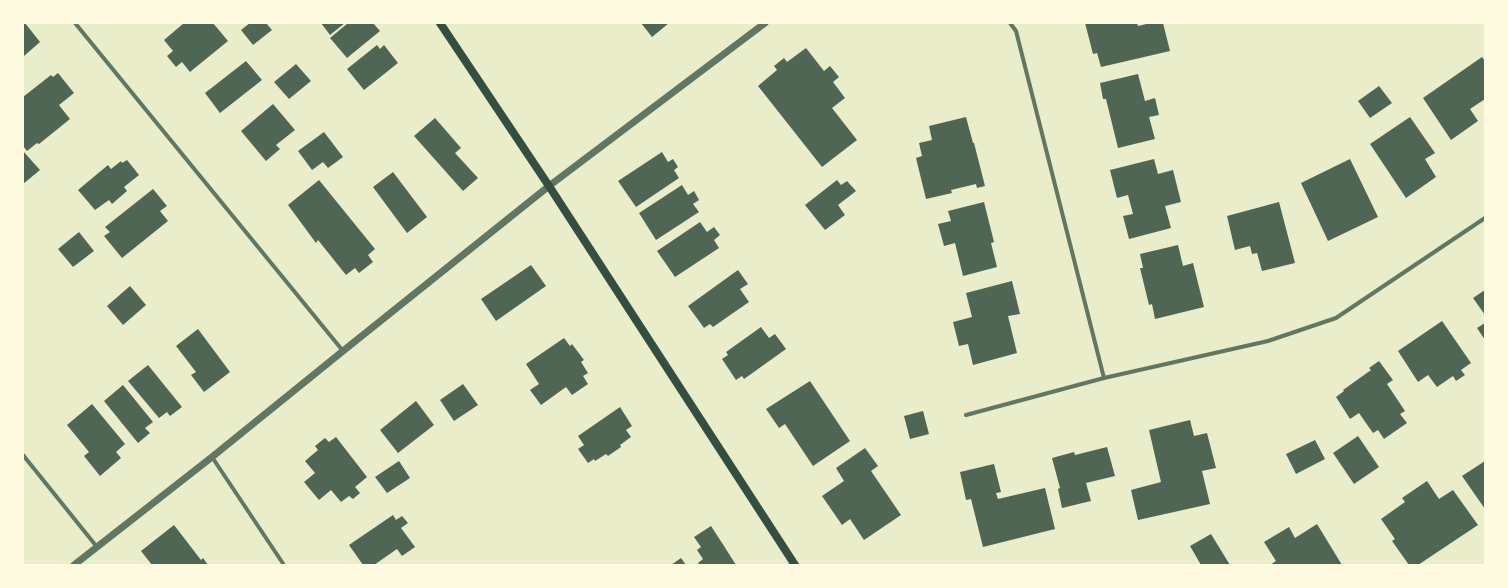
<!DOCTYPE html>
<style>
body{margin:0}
#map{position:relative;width:1508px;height:588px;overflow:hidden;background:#e9edc9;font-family:Spectral,serif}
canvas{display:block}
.frame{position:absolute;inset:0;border:24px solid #fefae0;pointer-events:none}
</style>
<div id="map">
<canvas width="1508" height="588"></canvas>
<div class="frame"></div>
</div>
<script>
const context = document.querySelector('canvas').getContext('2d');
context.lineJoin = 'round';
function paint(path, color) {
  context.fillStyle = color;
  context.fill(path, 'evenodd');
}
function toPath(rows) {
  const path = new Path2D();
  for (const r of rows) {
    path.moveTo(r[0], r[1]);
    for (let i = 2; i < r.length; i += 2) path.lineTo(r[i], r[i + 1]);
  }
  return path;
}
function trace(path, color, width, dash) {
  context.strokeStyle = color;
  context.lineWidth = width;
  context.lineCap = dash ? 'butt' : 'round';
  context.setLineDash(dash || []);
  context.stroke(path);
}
paint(toPath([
 [23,23,25,23,40,42,24,56,23,55],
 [184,23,213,23,228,41,190,72,182,62,176,67,167,56,173,51,164,40],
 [250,23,266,23,272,30,253,45,241,30],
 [321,23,345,23,330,35],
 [348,23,373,23,380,31,347,58,330,38],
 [641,23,669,23,652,37],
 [1085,23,1137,23,1138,26,1151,23,1163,23,1170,51,1101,67,1097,53,1093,54],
 [377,45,380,49,384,45,398,63,364,90,347,69],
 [806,48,824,71,830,66,839,77,833,82,845,98,832,108,857,140,822,167,758,86,777,70,774,66,784,58,787,62],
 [1482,57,1485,61,1485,99,1470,109,1478,121,1451,140,1423,98],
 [246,61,262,80,220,113,205,93],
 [296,64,311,81,289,99,274,82],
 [58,73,74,93,59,105,70,119,39,144,37,143,27,151,23,146,23,97,51,75,53,77],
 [1138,74,1145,101,1155,98,1159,115,1149,117,1155,139,1118,148,1106,99,1103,99,1100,83],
 [1379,86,1392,103,1370,118,1358,101],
 [273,104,295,130,276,145,280,149,266,161,241,131],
 [966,117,973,143,974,143,985,186,977,188,976,184,951,190,952,193,926,199,916,158,922,156,919,143,932,140,929,126],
 [1410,117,1435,153,1425,159,1436,177,1406,198,1370,144],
 [435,118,461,148,455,153,478,178,463,191,414,136],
 [324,132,343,157,328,168,323,162,312,170,298,151],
 [23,151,40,170,23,184],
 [662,152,668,162,673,159,678,167,674,170,679,178,636,207,618,181],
 [1154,159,1158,174,1173,170,1181,202,1165,206,1171,228,1129,239,1123,216,1133,214,1128,195,1117,198,1110,170],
 [1350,159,1378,217,1328,241,1301,183],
 [127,160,139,175,124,187,127,191,112,204,109,200,95,210,78,190,108,165,111,169,121,161,122,163],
 [393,172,427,217,407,233,373,187],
 [319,180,375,249,368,255,373,262,359,273,355,268,346,275,318,240,316,243,288,205],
 [837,180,841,185,847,181,856,191,838,205,845,215,825,230,805,205],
 [682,185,688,195,694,191,699,200,693,204,699,212,656,240,639,213],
 [153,189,167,206,160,211,168,221,122,258,104,236,110,232,105,227],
 [984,202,994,242,991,243,997,267,963,276,955,243,944,246,938,224,951,221,948,211],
 [1279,202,1295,263,1262,271,1257,253,1252,254,1250,246,1235,250,1227,216],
 [700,222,707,232,714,227,720,235,714,240,719,248,675,277,657,251],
 [79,232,94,251,73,267,58,249],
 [1178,245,1183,266,1193,263,1204,307,1155,319,1152,304,1149,305,1140,268,1143,268,1140,254],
 [531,265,546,286,496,321,481,299],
 [738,270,748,284,740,289,749,302,713,327,710,324,704,328,688,306],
 [1012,281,1020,314,1008,316,1017,353,973,365,968,344,959,346,953,322,972,317,966,293],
 [130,286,146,305,123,325,107,306],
 [1485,290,1485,315,1473,298],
 [1442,321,1471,363,1461,370,1465,375,1456,381,1453,376,1437,387,1428,375,1418,382,1398,351],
 [1485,323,1485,340,1477,328],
 [761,327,769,338,775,334,786,349,744,379,742,376,736,380,722,359,728,355,726,352],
 [198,329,230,372,204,392,191,375,196,372,176,346],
 [564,338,570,346,572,344,584,360,581,362,588,373,583,376,588,384,572,395,566,387,541,405,530,390,539,384,526,364],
 [1379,361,1393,380,1387,384,1405,411,1400,414,1407,423,1384,439,1378,430,1373,433,1359,413,1350,419,1336,397,1344,391,1343,390,1371,370,1369,368],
 [148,365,182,407,170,416,167,412,159,418,128,381],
 [810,381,850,441,813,466,785,424,779,428,766,409],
 [463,384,478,405,454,421,440,400],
 [123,385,153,422,145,428,150,433,138,443,104,401],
 [416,401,434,425,398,453,380,430],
 [92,404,125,444,116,452,121,458,100,476,84,456,89,452,67,425],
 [620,407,632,426,626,430,631,437,620,445,621,447,608,456,606,454,595,461,594,459,588,463,578,449,584,445,578,436],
 [923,411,929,434,910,439,904,416],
 [1190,420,1194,436,1207,433,1216,468,1202,471,1210,504,1138,520,1131,490,1161,482,1149,430],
 [1358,436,1379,467,1354,484,1333,453],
 [336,437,367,477,355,487,360,493,353,499,349,496,341,502,331,490,319,500,304,482,315,473,305,461,318,450,315,446,325,438,329,442],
 [1315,440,1325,459,1296,474,1286,454],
 [1107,447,1115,476,1086,483,1091,501,1062,508,1058,489,1060,488,1052,458,1074,452,1075,455],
 [865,448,878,466,871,471,901,515,864,540,850,519,842,525,822,496,844,481,836,468],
 [399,461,410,478,387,493,375,477],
 [1485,461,1485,509,1462,476],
 [994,464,1001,492,996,493,998,499,1045,488,1055,529,983,547,971,499,966,500,960,472],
 [1427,481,1439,499,1453,490,1478,525,1418,565,1409,565,1392,541,1395,539,1381,519,1405,502,1402,498],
 [393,515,396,520,402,516,408,523,401,528,415,547,402,556,397,549,374,565,363,565,349,545],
 [1317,524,1342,565,1270,565,1276,561,1264,542,1289,527,1295,538],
 [174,525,201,560,203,558,208,565,152,565,141,551],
 [711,526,724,546,736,565,699,565,698,563,703,559,697,550,701,547,694,537],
 [1211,534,1230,565,1201,565,1190,546],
 [681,558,686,565,671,565]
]), '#4f6655');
trace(toPath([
 [75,23,343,351],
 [1010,23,1016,31,1104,378],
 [966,415,1104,378,1268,341,1336,318,1485,218],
 [23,455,97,547],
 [212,457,284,565]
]), '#617663', 4);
trace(toPath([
 [74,565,212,457,343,351,549,186,765,23]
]), '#617663', 7);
trace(toPath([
 [440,23,549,186,795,565]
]), '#344e41', 8);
</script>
